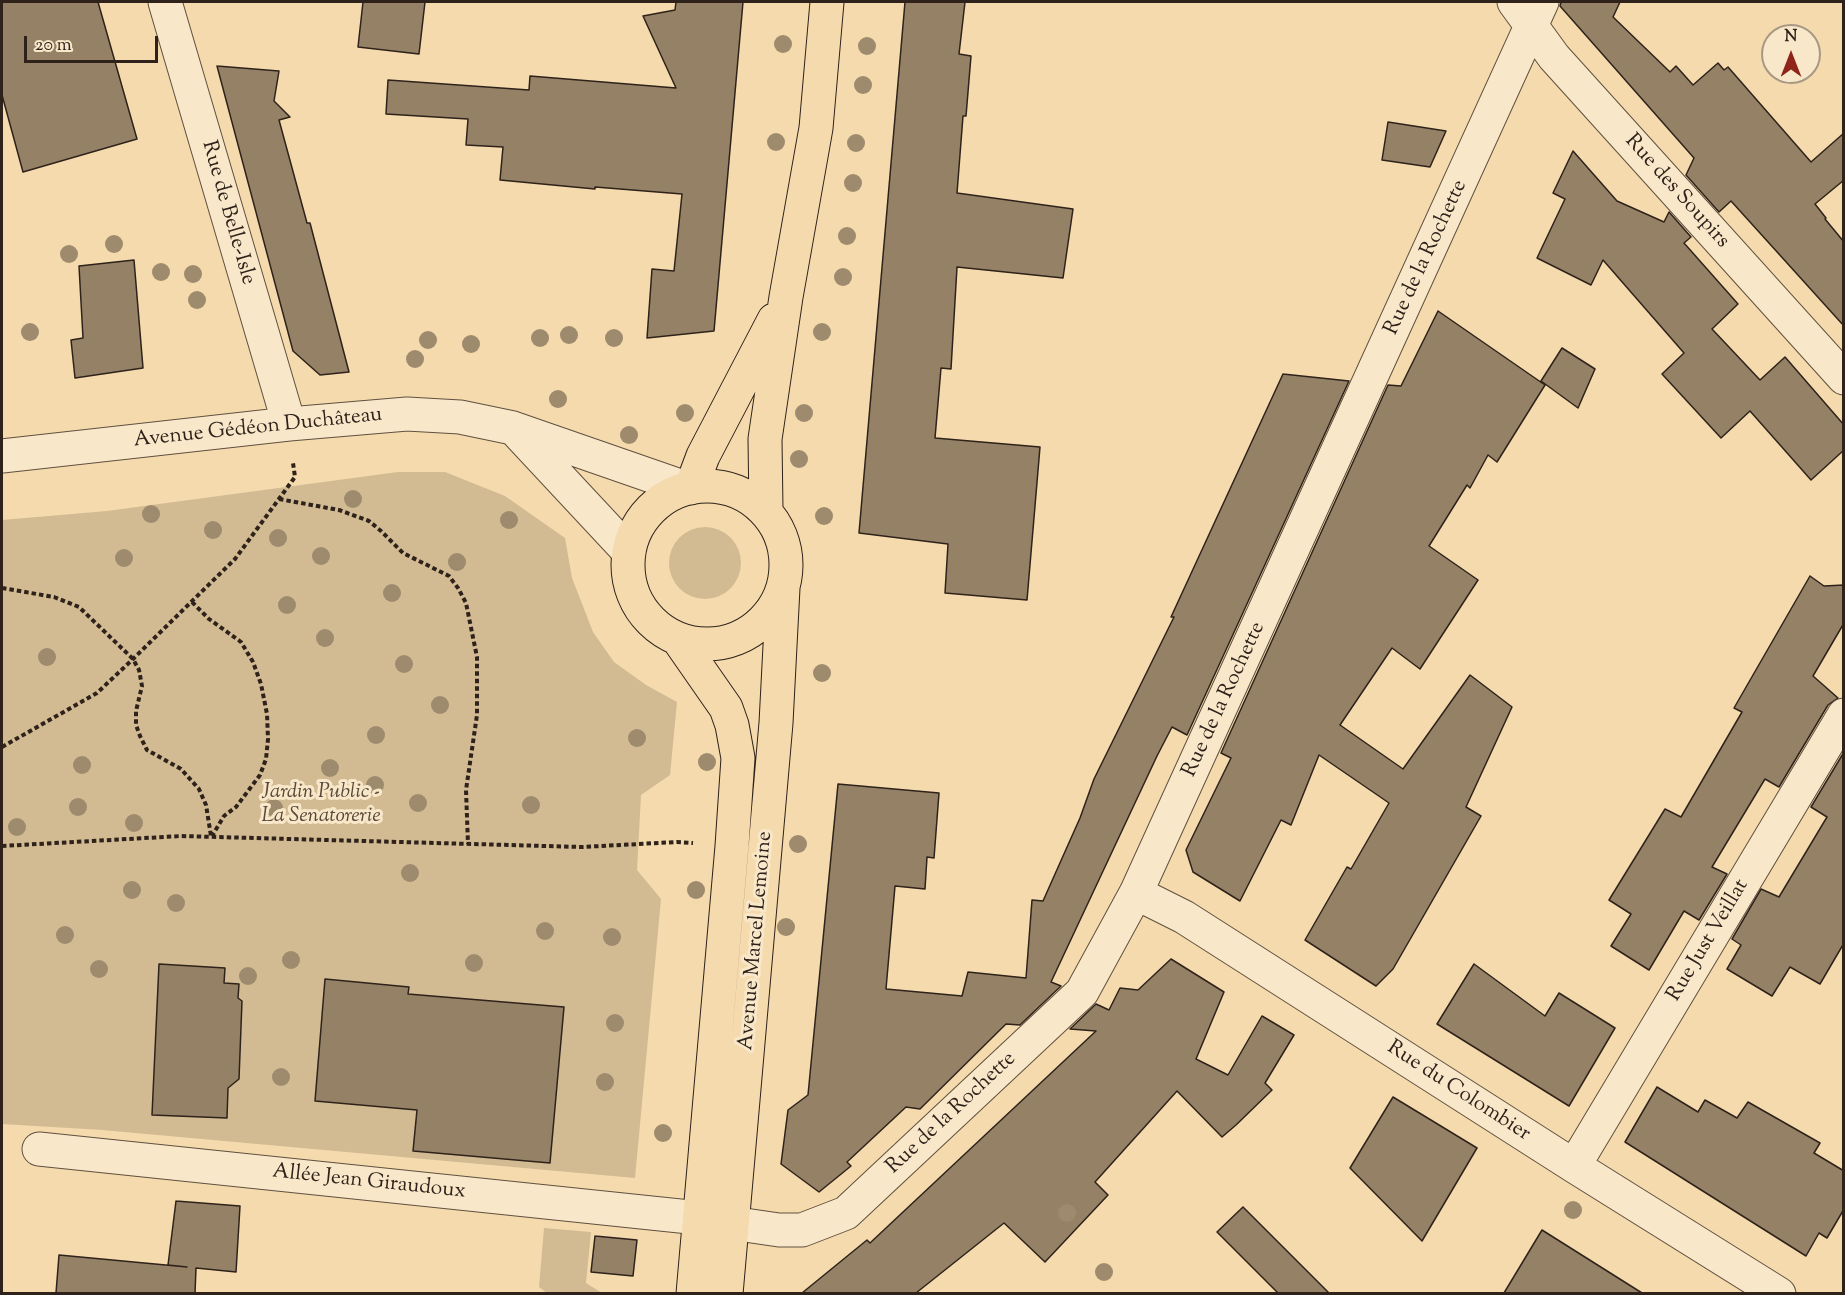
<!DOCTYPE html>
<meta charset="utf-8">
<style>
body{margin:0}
#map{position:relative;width:1845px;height:1295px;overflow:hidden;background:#f4daac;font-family:"Sorts Mill Goudy",serif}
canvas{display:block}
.frame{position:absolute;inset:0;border:3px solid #2e221b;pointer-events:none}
.north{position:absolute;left:1761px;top:24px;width:60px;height:60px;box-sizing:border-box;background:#f8e7c9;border:2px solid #a79883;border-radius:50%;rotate:0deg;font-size:16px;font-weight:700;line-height:24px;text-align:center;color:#2e221b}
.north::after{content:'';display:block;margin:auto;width:21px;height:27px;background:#8f2418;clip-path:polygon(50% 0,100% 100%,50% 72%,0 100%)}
.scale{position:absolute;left:24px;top:36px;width:134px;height:27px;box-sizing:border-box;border:3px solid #2e221b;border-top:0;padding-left:8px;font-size:18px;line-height:21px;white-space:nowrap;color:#2e221b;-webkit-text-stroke:4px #f8e7c9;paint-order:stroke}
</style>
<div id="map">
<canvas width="1845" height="1295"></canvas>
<div class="frame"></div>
<div class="north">N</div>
<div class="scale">20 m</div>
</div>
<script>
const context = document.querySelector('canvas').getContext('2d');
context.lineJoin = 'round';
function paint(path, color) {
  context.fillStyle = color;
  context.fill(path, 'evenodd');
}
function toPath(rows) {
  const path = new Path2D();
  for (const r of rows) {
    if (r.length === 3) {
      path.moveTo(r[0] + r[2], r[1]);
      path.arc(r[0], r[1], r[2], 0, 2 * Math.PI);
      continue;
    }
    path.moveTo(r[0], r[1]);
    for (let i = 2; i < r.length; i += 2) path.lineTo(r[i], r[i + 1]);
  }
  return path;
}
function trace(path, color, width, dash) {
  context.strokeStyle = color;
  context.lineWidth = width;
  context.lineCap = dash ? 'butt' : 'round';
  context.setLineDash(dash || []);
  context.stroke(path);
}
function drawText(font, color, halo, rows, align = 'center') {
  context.font = font + ' "Sorts Mill Goudy",serif';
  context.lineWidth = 6;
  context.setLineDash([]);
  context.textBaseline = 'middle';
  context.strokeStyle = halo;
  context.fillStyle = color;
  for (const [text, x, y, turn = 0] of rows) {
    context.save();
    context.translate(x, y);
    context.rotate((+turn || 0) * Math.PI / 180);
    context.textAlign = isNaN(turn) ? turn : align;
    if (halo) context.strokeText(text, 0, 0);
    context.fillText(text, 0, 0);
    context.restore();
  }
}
paint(toPath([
 [398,472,445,472,505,496,565,538,572,578,593,632,614,662,646,685,677,702,670,775,641,795,637,870,661,899,635,1178,102,1130,2,1124,2,520,107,511],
 [705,563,36],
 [544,1228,591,1232,586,1283,602,1293,547,1293,539,1287]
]), '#d2bb93');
const building = toPath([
 [2,2,98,2,137,139,23,172,2,95,2,2],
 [363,2,425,2,419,54,358,47,363,2],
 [676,2,743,2,714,331,647,338,652,269,674,271,682,194,595,187,595,189,500,180,503,147,466,145,468,119,386,114,388,80,529,90,530,76,676,88,643,16,675,10,676,2],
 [905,2,965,2,959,54,971,56,966,116,963,116,957,193,1073,209,1063,278,957,267,951,369,941,368,935,438,1040,447,1027,600,945,593,948,544,859,533,905,2],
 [1561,2,1620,2,1613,17,1670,72,1676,66,1693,85,1718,63,1724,70,1728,67,1811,162,1844,133,1844,180,1815,204,1826,218,1825,219,1844,242,1844,326,1731,201,1719,212,1686,175,1694,158,1560,6,1561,2],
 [217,66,279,71,274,101,290,117,279,120,307,223,310,223,349,372,320,375,293,351,217,66],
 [1388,122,1446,131,1430,167,1382,160,1388,122],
 [1573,151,1617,201,1664,222,1669,212,1691,237,1684,243,1738,304,1712,329,1760,380,1785,357,1844,425,1844,450,1811,480,1750,411,1721,438,1662,374,1684,353,1603,260,1591,285,1537,258,1565,199,1553,193,1573,151],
 [134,260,143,368,75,378,71,340,83,338,79,266,134,260],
 [1438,311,1545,385,1497,462,1488,455,1470,488,1467,485,1429,546,1478,580,1420,669,1392,648,1340,725,1403,769,1470,675,1512,707,1466,807,1481,816,1393,969,1376,986,1305,940,1347,867,1351,869,1389,803,1319,755,1291,825,1281,820,1240,901,1193,872,1186,850,1231,758,1221,753,1388,385,1401,386,1438,311],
 [1562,348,1595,369,1578,408,1541,381,1562,348],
 [1283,374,1349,381,1187,735,1172,727,1157,756,1051,982,1061,986,1020,1025,1006,1024,920,1109,906,1107,847,1162,851,1166,819,1192,781,1164,788,1110,808,1095,838,784,939,793,934,858,927,857,925,889,895,886,886,989,962,996,968,972,1026,978,1032,900,1043,901,1080,818,1094,779,1174,617,1171,617,1283,374],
 [1810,576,1824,586,1844,585,1844,623,1813,676,1838,698,1828,705,1779,787,1765,779,1712,867,1727,874,1699,920,1684,911,1649,970,1611,946,1631,914,1609,900,1665,809,1681,817,1742,712,1734,708,1810,576],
 [1844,752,1844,943,1820,984,1790,967,1772,996,1727,969,1741,945,1732,939,1761,889,1779,897,1827,817,1811,807,1844,752],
 [1171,959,1224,992,1196,1059,1228,1075,1262,1016,1294,1035,1265,1083,1272,1090,1236,1125,1222,1137,1177,1091,1095,1182,1108,1195,1045,1262,1004,1223,916,1293,802,1293,867,1240,870,1243,1096,1031,1070,1029,1096,1004,1109,1010,1120,988,1138,990,1171,959],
 [159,964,225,968,224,983,239,984,238,998,242,1001,239,1079,228,1088,227,1118,152,1115,159,964],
 [1474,964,1545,1016,1559,993,1615,1028,1569,1106,1437,1024,1474,964],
 [325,979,409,987,408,994,564,1007,550,1163,413,1151,417,1110,315,1101,325,979],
 [1657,1087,1698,1112,1705,1100,1737,1118,1748,1102,1820,1143,1814,1153,1844,1171,1844,1209,1827,1238,1819,1233,1806,1256,1625,1142,1657,1087],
 [1393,1097,1477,1148,1422,1241,1350,1168,1393,1097],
 [176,1201,240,1206,236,1272,196,1268,195,1293,56,1293,59,1255,187,1267,168,1265,176,1201],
 [1243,1207,1329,1293,1278,1293,1217,1232,1243,1207],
 [1542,1230,1642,1293,1504,1293,1542,1230],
 [595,1236,637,1240,633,1276,591,1272,595,1236]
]);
paint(building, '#958266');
trace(building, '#2e221b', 1.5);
const minor = toPath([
 [165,2,289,424],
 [1514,2,1554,57,1844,378],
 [517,432,628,551],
 [2,456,289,424,407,414,460,417,513,428,686,488],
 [1136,893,1184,917,1574,1166,1779,1294],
 [39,1149,699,1218],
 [1574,1166,1844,715],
 [731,1223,779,1230,802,1230,846,1213,1082,992,1136,893,1542,2]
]);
const major = toPath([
 [707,565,79],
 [691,488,703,456,774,320],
 [766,510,765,439,786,297,816,128,827,2],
 [678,639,726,708,732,725,738,758,732,846,693,1294],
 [726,1294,776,723,783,588]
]);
trace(minor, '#60503f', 35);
trace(major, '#2e221b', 35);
trace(toPath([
 [279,499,339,510,369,521,381,531,403,553,449,576,458,588,466,603,477,657,477,715,466,790,468,844],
 [2,588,54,597,79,607,133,659,139,670,142,686,136,711,136,725,140,736,147,750,181,769,199,789,206,805,211,836],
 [192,602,209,619,241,642,253,662,261,684,267,714,268,739,266,759,260,775,236,807,224,816,212,836],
 [2,747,97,693,133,659,235,559,295,477,293,463],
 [2,846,181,836,582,847,677,842,693,843]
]), '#2e221b', 4, [4.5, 3]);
trace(minor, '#f8e7c9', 33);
trace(major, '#f4daac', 33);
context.fillStyle = '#9e8a6d';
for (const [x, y] of [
 [783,44],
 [867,46],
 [863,85],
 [776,142],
 [856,143],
 [853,183],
 [847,236],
 [114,244],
 [69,254],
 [161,272],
 [193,274],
 [843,277],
 [197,300],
 [30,332],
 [822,332],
 [569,335],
 [540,338],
 [614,338],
 [428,340],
 [471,344],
 [415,359],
 [558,399],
 [685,413],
 [804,413],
 [629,435],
 [799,459],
 [353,499],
 [151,514],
 [824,516],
 [509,520],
 [213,530],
 [278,538],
 [321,556],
 [124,558],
 [457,562],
 [392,593],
 [287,605],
 [325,638],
 [47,657],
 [404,664],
 [822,673],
 [440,705],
 [376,735],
 [637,738],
 [707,762],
 [82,765],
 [330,768],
 [375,785],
 [418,803],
 [531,805],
 [78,807],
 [274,808],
 [134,823],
 [17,827],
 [798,844],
 [410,873],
 [132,890],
 [696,890],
 [176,903],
 [786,927],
 [545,931],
 [65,935],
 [612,937],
 [291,960],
 [474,963],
 [99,969],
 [248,976],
 [615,1023],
 [281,1077],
 [605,1082],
 [663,1133],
 [1573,1210],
 [1067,1213],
 [1104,1272]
]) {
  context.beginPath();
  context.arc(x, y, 9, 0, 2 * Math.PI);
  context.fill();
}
drawText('21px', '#2e221b', '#f8e7c9', [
 ["Rue des Soupirs",1676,192,48],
 ["Rue de Belle-Isle",227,213,74],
 ["Rue de la Rochette",1427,258,-65],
 ["Avenue Gédéon Duchâteau",258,429,-6],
 ["Rue de la Rochette",1225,700,-65],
 ["Avenue Marcel Lemoine",757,941,-85],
 ["Rue Just Veillat",1709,941,-59],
 ["Rue du Colombier",1458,1092,33],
 ["Rue de la Rochette",952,1114,-43],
 ["Allée Jean Giraudoux",369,1183,6]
]);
drawText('italic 21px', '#574839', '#f8e7c9', [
 ["Jardin Public -",321,793],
 ["La Senatorerie",321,817]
]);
</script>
